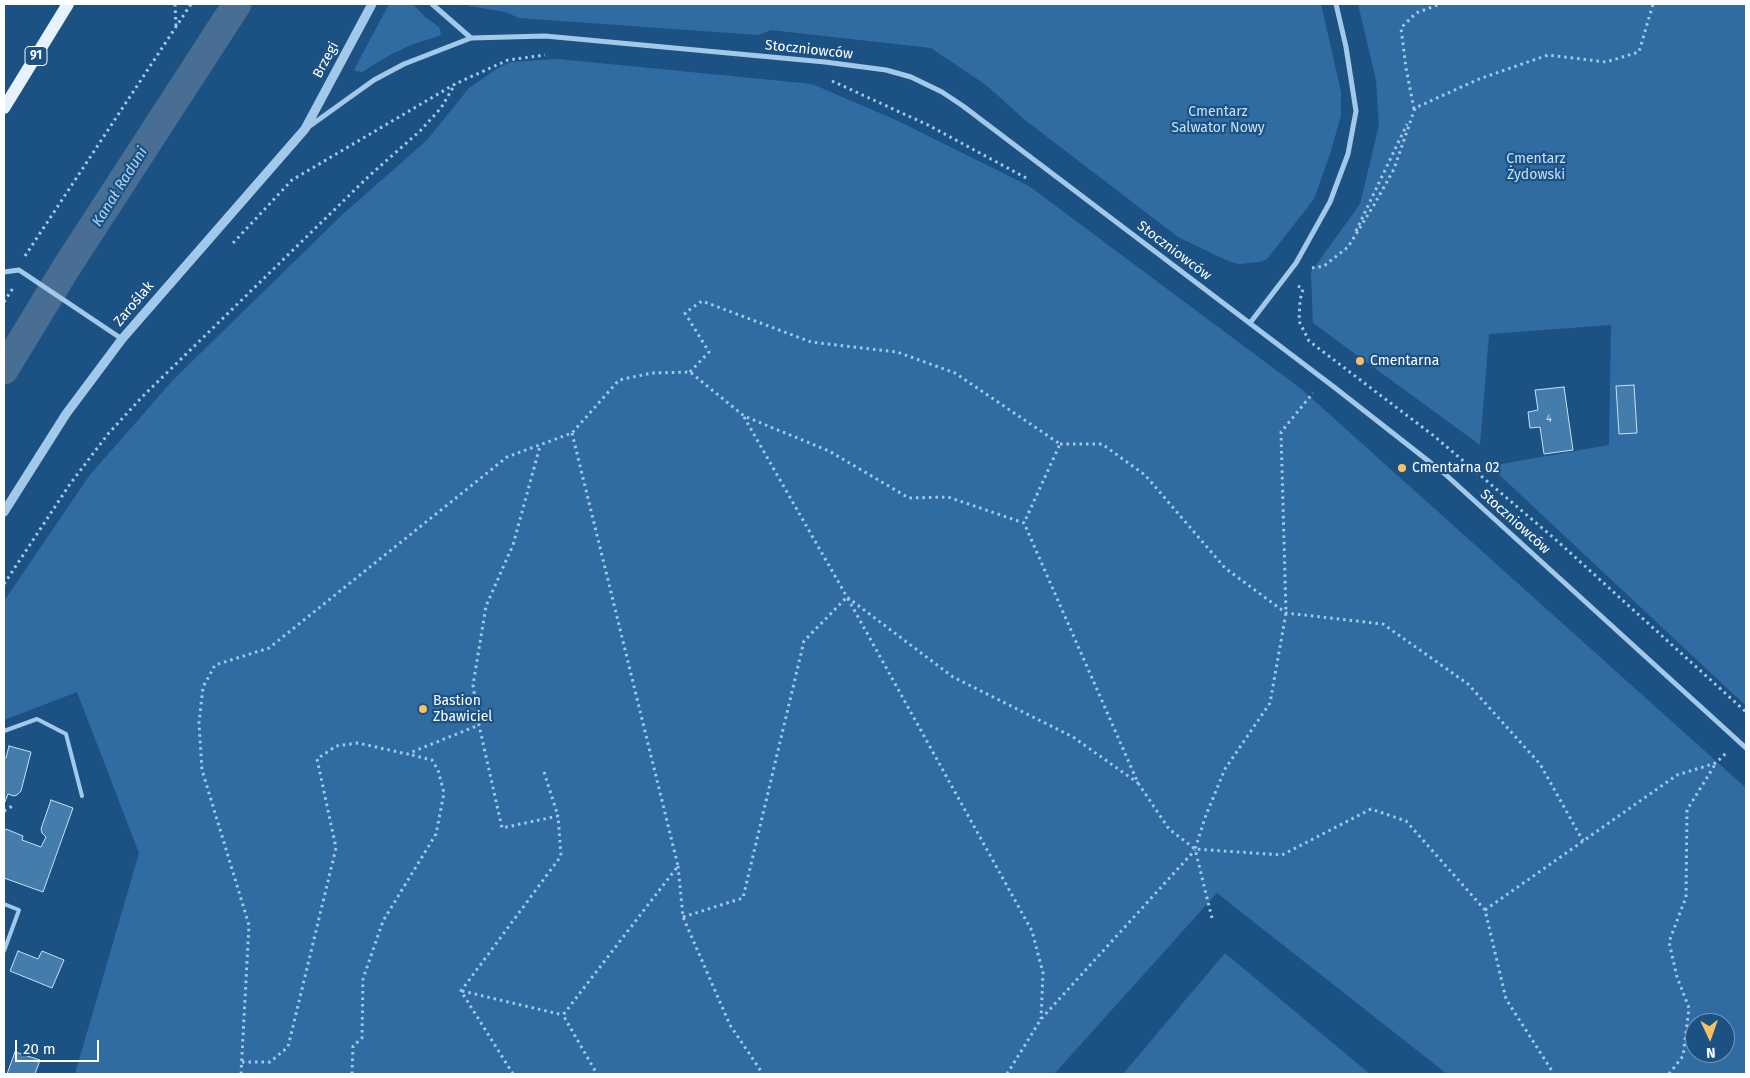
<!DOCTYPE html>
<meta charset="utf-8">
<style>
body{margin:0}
#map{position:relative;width:1750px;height:1078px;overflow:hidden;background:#1c5283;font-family:"Fira Sans",sans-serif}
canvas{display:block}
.frame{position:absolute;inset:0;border:5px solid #fff;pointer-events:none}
.north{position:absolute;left:1685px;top:1013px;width:50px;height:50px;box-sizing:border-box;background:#1c5283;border:1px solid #7797b5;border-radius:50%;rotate:177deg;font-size:14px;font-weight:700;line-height:20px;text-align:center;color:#fff}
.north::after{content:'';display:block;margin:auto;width:18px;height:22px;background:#fbc160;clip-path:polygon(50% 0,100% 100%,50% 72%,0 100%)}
.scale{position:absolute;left:15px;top:1040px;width:84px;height:22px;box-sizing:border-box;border:2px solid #fff;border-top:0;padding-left:6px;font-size:15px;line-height:18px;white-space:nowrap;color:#fff;-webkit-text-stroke:4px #1c5283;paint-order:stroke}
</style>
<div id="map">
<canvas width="1750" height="1078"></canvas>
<div class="frame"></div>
<div class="north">N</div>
<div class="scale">20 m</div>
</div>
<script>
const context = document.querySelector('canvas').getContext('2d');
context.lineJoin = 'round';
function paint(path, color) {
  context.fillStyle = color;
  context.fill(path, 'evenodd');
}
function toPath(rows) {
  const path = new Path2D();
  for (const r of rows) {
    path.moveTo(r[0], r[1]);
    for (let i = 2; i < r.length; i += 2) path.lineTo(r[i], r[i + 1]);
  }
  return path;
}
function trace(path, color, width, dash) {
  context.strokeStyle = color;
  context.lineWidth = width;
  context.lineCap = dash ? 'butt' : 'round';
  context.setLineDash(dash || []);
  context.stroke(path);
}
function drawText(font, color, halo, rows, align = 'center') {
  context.font = font + ' "Fira Sans",sans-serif';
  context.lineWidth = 4.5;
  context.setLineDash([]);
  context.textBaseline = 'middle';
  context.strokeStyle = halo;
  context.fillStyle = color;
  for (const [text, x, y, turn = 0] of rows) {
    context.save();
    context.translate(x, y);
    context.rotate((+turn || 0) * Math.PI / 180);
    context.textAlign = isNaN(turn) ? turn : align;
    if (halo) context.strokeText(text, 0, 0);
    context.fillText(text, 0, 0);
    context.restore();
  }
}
paint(toPath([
 [389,4,413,4,425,17,439,27,441,33,439,36,413,44,390,55,362,72,355,71,355,68],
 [468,4,1321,4,1341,92,1341,115,1331,151,1314,199,1267,259,1260,262,1239,264,1228,261,1178,237,1025,120,986,85,931,48,771,30,758,35,519,18,506,12,469,6],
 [1358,4,1746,4,1746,706,1490,466,1609,445,1611,325,1489,334,1480,445,1313,323,1311,272,1360,204,1379,125,1376,80],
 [558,59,812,84,896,120,1029,186,1300,388,1746,788,1746,1074,1447,1074,1217,893,1054,1074,75,1074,139,853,77,692,4,720,4,601,89,476,173,380,343,214,427,140,469,88,498,68,511,62],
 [1695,1023,1725,1023,1725,1053,1695,1053],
 [1225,953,1370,1074,1123,1074]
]), '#306ca2');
trace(toPath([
 [4,370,66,268,237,4]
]), '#486f93', 29);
const building = toPath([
 [1634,385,1637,433,1619,434,1616,386,1634,385],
 [1564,387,1573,450,1544,454,1540,427,1530,428,1528,412,1538,410,1535,390,1564,387],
 [9,746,31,752,21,791,17,795,14,796,8,794,4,804,4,758,6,758,9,746],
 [51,800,73,808,43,892,4,878,4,832,6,829,23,836,22,840,41,847,46,837,42,833,41,829,51,800],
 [18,951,38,959,42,951,64,960,52,988,10,971,18,951],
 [15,1052,40,1060,35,1074,7,1074,15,1052]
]);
paint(building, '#447cac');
trace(building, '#c7e1f8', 1);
trace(toPath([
 [175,4,176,26],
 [832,81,928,125,1028,179],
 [1414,109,1406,68,1401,28,1416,13,1440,4],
 [1356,231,1407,124],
 [233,243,292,180,455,84,508,60,545,55],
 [25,256,191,4],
 [1312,268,1324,266,1348,247,1374,205,1394,169,1415,108,1479,79,1548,55,1606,62,1639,52,1653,4],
 [1298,286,1303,289,1300,300,1299,321,1309,341,1434,436,1555,539,1746,712],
 [4,302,13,288],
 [690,372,709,352,685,313,702,301,811,342,897,352,955,373,1060,444,1024,523],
 [744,417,847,597,953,677,1073,737,1138,783],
 [572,433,678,866,563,1015,597,1074],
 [1060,444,1102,444,1145,475,1225,568,1286,613,1383,624,1468,684,1540,764,1583,841],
 [4,584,70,484,108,434,142,397,369,176,420,131,441,108,455,84],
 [544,772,558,816],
 [4,811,14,805],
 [678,866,683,917,730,1025,763,1074],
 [1485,910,1677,775,1716,763,1726,753],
 [683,917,743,898,804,641,847,597,1032,931,1043,973,1041,1019],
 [1212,918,1195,849,1206,815,1225,769,1270,703,1286,613,1281,432,1313,393],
 [462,991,563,1015],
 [242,1062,270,1062,288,1047,336,848,317,759,336,746,358,743,407,754,479,725],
 [241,1074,249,925,202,770,199,723,203,687,215,665,269,648,507,457,572,433,619,380,652,373,690,372,744,416,829,451,909,498,948,497,1024,523,1138,783,1169,829,1195,849,1282,855,1371,809,1406,821,1485,910,1506,999,1554,1074],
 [352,1074,353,1046,362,1038,363,979,383,921,436,834,444,793,438,770,432,760,408,754],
 [513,1074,461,991,561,856,558,816,502,828,479,725,473,685,486,606,513,545,540,446],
 [1007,1074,1041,1019,1195,850],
 [1669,1074,1683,1056,1689,1008,1677,977,1669,942,1686,897,1687,810,1716,763]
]), '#a2c9ea', 3, [2.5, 4]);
trace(toPath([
 [4,731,37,719,66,734,82,796],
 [4,904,19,910,4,951]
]), '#a2c9ea', 4);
trace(toPath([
 [432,4,471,38],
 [307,128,374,80,404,64,471,38,545,36,825,62,886,70,911,77,942,92,963,106,1334,387,1445,474,1746,748],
 [4,272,19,270,122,339],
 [1250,323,1296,263,1330,202,1348,154,1356,111,1346,47,1336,4]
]), '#a2c9ea', 5);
trace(toPath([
 [4,512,66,414,122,339,305,129,372,4]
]), '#a2c9ea', 9);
trace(toPath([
 [4,108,68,4]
]), '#e6f2fe', 12);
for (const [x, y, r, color] of [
 [1360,361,5,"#fbc160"],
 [1402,468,5,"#fbc160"],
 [423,709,5,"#fbc160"]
]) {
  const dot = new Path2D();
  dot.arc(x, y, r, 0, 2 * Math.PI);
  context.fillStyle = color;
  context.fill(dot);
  trace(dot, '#1c5283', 2);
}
drawText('11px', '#d0deea', null, [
 ["4",1549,419]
]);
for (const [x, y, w] of [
 [36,56,22]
]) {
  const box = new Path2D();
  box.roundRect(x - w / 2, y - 9.5, w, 19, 4);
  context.fillStyle = '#1c5283';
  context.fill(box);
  trace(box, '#fff', 1);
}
drawText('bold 12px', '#fff', null, [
 ["91",36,56]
]);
drawText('14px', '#fff', '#1c5283', [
 ["Stoczniowców",809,50,6],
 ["Brzegi",326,60,-62],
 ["Stoczniowców",1174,251,37],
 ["Zaroślak",134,304,-50],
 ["Stoczniowców",1515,522,42]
]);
drawText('14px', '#c7e1f8', '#1c5283', [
 ["Cmentarz",1218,112],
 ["Salwator Nowy",1218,128],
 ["Cmentarz",1536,159],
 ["Żydowski",1536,175]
]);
drawText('14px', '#fff', '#1c5283', [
 ["Cmentarna",1370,361],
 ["Cmentarna 02",1412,468],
 ["Bastion",433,701],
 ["Zbawiciel",433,717]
], 'left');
drawText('italic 15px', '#aed3f2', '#1c5283', [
 ["Kanał Raduni",120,187,-58]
]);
</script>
